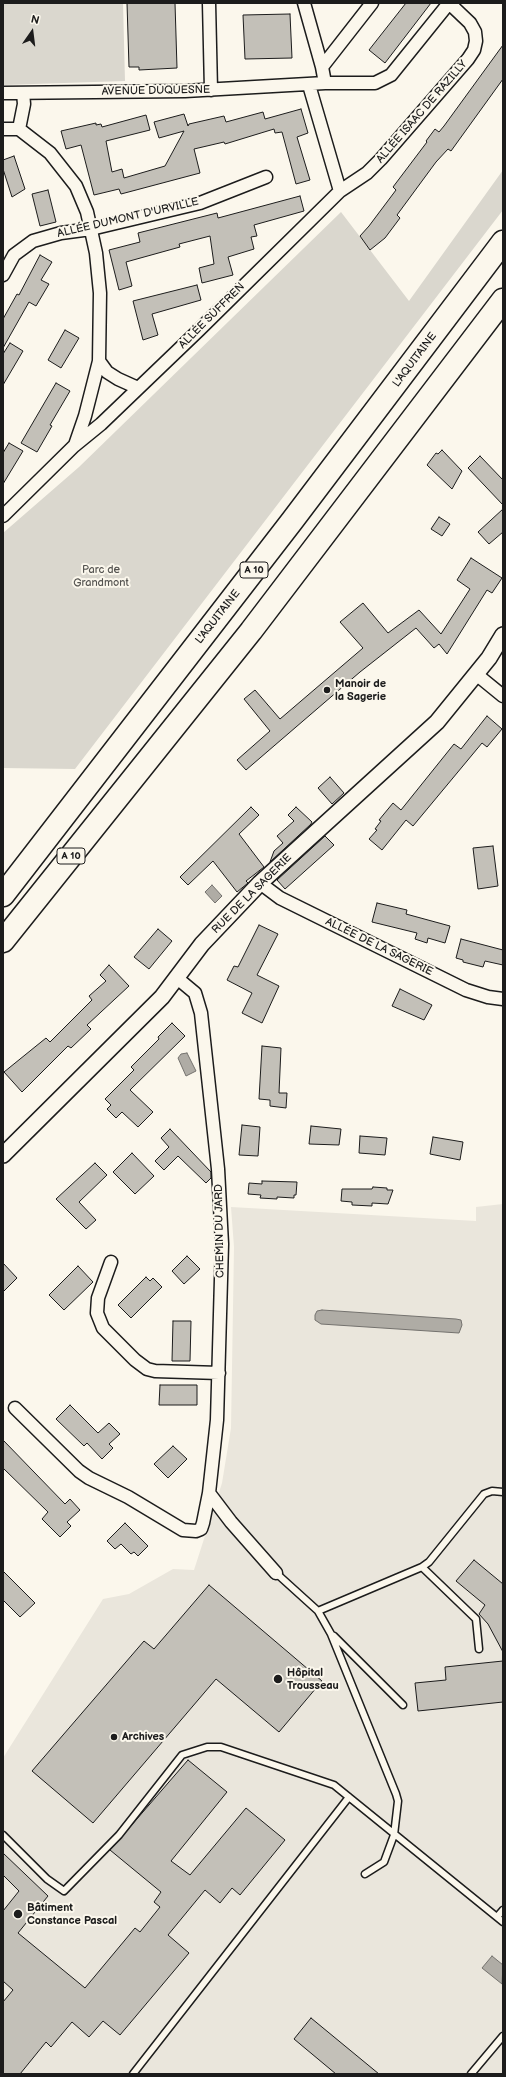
<!DOCTYPE html>
<meta charset="utf-8">
<style>
body{margin:0}
#map{position:relative;width:506px;height:2077px;overflow:hidden;background:#fbf7ec;font-family:"Balsamiq Sans",sans-serif}
canvas{display:block}
.frame{position:absolute;inset:0;border:4px solid #1c1c1c;pointer-events:none}
.north{position:absolute;left:12px;top:12px;width:40px;height:40px;-webkit-text-stroke:3px #fbf7ec;paint-order:stroke;rotate:14deg;font-size:11px;font-weight:700;line-height:16px;text-align:center;color:#1c1c1c}
.north::after{content:'';display:block;margin:auto;width:14px;height:18px;background:#1c1c1c;clip-path:polygon(50% 0,100% 100%,50% 72%,0 100%)}
</style>
<div id="map">
<canvas width="506" height="2077"></canvas>
<div class="frame"></div>
<div class="north">N</div>
</div>
<script>
const context = document.querySelector('canvas').getContext('2d');
context.lineJoin = 'round';
function paint(path, color) {
  context.fillStyle = color;
  context.fill(path, 'evenodd');
}
function toPath(rows) {
  const path = new Path2D();
  for (const r of rows) {
    path.moveTo(r[0], r[1]);
    for (let i = 2; i < r.length; i += 2) path.lineTo(r[i], r[i + 1]);
  }
  return path;
}
function trace(path, color, width, dash) {
  context.strokeStyle = color;
  context.lineWidth = width;
  context.lineCap = dash ? 'butt' : 'round';
  context.setLineDash(dash || []);
  context.stroke(path);
}
function drawText(font, color, halo, rows, align = 'center') {
  context.font = font + ' "Balsamiq Sans",sans-serif';
  context.lineWidth = 4;
  context.setLineDash([]);
  context.textBaseline = 'middle';
  context.strokeStyle = halo;
  context.fillStyle = color;
  for (const [text, x, y, turn = 0] of rows) {
    context.save();
    context.translate(x, y);
    context.rotate((+turn || 0) * Math.PI / 180);
    context.textAlign = isNaN(turn) ? turn : align;
    if (halo) context.strokeText(text, 0, 0);
    context.fillText(text, 0, 0);
    context.restore();
  }
}
paint(toPath([
 [503,1204,503,2074,3,2074,3,1758,103,1599,129,1594,173,1569,194,1570,222,1483,231,1428,234,1247,231,1207,476,1221,476,1207]
]), '#eae6dc');
paint(toPath([
 [3,3,123,3,125,81,3,85],
 [503,170,503,210,75,769,3,768,3,533,79,467,341,212,409,301]
]), '#dad7ce');
const water = toPath([
 [212,885,222,896,215,903,205,892,212,885],
 [187,1053,196,1071,186,1076,178,1058,181,1054,187,1053],
 [322,1310,456,1319,461,1320,462,1325,459,1333,321,1324,315,1320,315,1315,317,1311,322,1310],
 [492,1956,503,1965,502,1984,482,1968,492,1956]
]);
paint(water, '#afaca5');
trace(water, '#74726e', 1);
const building = toPath([
 [127,3,175,3,177,68,139,70,139,67,129,67,127,3],
 [406,3,431,3,385,63,369,50,406,3],
 [290,14,292,58,245,59,243,15,290,14],
 [503,45,503,79,451,151,448,149,436,162,397,215,400,218,385,238,370,250,360,236,369,226,396,190,393,187,427,142,426,141,435,129,439,132,444,126,503,45],
 [301,109,308,133,297,137,310,180,296,184,282,132,275,133,274,129,225,144,224,142,194,149,200,173,121,194,119,189,94,195,81,145,66,149,61,131,96,123,96,125,101,124,102,127,146,115,150,130,106,141,112,172,122,169,124,178,165,166,184,131,159,138,154,122,184,114,188,126,189,124,224,116,226,122,263,112,265,119,301,109],
 [14,156,25,189,12,197,3,169,3,160,14,156],
 [48,190,56,222,40,226,32,194,48,190],
 [300,196,304,211,254,225,257,236,251,237,254,249,228,257,233,275,202,283,199,268,214,264,210,236,179,244,180,247,126,262,132,286,119,290,109,250,140,242,138,233,217,213,218,218,300,196],
 [40,255,52,262,41,280,49,284,36,306,29,302,3,348,3,319,17,294,19,295,40,255],
 [197,285,201,300,152,314,158,335,143,340,133,301,197,285],
 [65,330,79,338,61,368,48,360,65,330],
 [10,343,23,351,3,385,3,354,10,343],
 [56,383,70,391,50,425,52,426,37,452,21,443,56,383],
 [9,443,23,451,3,484,3,453,9,443],
 [442,450,462,471,452,489,427,465,436,453,438,454,442,450],
 [480,456,503,480,503,505,468,468,480,456],
 [503,509,503,532,489,544,478,532,503,509],
 [439,517,450,524,442,536,431,529,439,517],
 [471,558,502,578,492,593,487,590,447,654,439,644,434,648,416,628,360,672,246,770,237,760,270,731,244,699,255,690,280,719,363,648,340,622,363,603,388,633,419,610,441,634,470,589,457,580,471,558],
 [487,716,502,729,487,747,482,743,413,826,406,820,382,850,369,839,377,830,375,829,381,821,379,820,393,803,401,810,454,744,461,749,487,716],
 [330,777,344,793,332,804,318,788,330,777],
 [251,807,259,815,239,834,264,867,246,881,248,883,237,892,213,861,188,885,180,877,251,807],
 [296,807,312,822,311,824,270,862,274,851,283,843,277,836,294,821,288,815,296,807],
 [325,836,334,845,285,889,277,880,325,836],
 [493,846,498,886,478,889,473,848,493,846],
 [377,903,407,910,406,914,450,926,445,943,428,938,427,943,415,939,417,933,372,922,377,903],
 [259,925,278,934,257,975,279,986,262,1023,242,1013,252,993,227,980,234,966,238,967,259,925],
 [158,929,172,941,149,969,134,957,158,929],
 [461,939,503,950,503,965,485,961,483,967,463,962,463,960,456,958,461,939],
 [109,965,129,986,87,1025,91,1029,71,1048,68,1046,22,1092,4,1072,46,1038,50,1042,92,1000,89,996,106,981,100,975,109,965],
 [400,989,432,1005,424,1020,392,1006,400,989],
 [172,1023,185,1036,130,1090,153,1112,138,1127,122,1112,116,1118,107,1109,111,1105,105,1099,134,1070,131,1067,159,1039,158,1037,172,1023],
 [262,1046,281,1048,279,1093,287,1093,286,1108,270,1106,270,1100,259,1099,262,1046],
 [242,1125,260,1127,258,1156,239,1155,242,1125],
 [311,1126,341,1129,339,1145,309,1144,311,1126],
 [170,1129,211,1172,211,1178,206,1183,178,1156,164,1170,155,1161,169,1147,161,1138,170,1129],
 [360,1136,387,1138,385,1155,359,1153,360,1136],
 [433,1137,463,1142,460,1160,430,1154,433,1137],
 [132,1153,154,1176,135,1194,113,1172,132,1153],
 [95,1163,107,1175,79,1202,96,1220,86,1229,56,1199,95,1163],
 [262,1181,297,1182,296,1195,294,1195,294,1198,277,1197,277,1199,260,1198,261,1195,248,1194,249,1183,262,1184,262,1181],
 [373,1187,387,1188,387,1190,393,1190,388,1204,372,1203,372,1206,352,1205,352,1202,341,1201,342,1189,372,1189,373,1187],
 [187,1256,200,1269,184,1284,172,1271,187,1256],
 [3,1263,17,1278,3,1292,3,1263],
 [78,1266,93,1282,64,1310,49,1295,78,1266],
 [146,1277,150,1281,153,1278,162,1287,131,1318,118,1305,146,1277],
 [173,1321,191,1321,190,1361,172,1361,173,1321],
 [160,1385,197,1385,197,1405,159,1405,160,1385],
 [70,1405,98,1433,109,1423,120,1434,109,1444,113,1448,102,1459,87,1443,84,1446,56,1419,70,1405],
 [3,1440,65,1504,70,1499,80,1510,67,1522,71,1526,60,1537,42,1519,48,1512,3,1468,3,1440],
 [173,1446,187,1459,168,1478,154,1464,173,1446],
 [125,1523,148,1546,138,1556,134,1552,131,1554,121,1544,115,1549,107,1541,125,1523],
 [474,1560,503,1584,503,1652,488,1624,479,1614,485,1605,456,1581,474,1560],
 [3,1571,35,1603,20,1617,3,1600,3,1571],
 [209,1585,322,1681,279,1732,216,1679,93,1823,32,1771,144,1641,154,1649,209,1585],
 [503,1661,503,1702,418,1711,415,1683,446,1680,445,1667,503,1661],
 [188,1760,227,1792,171,1861,190,1875,246,1808,285,1840,240,1895,232,1888,220,1903,205,1890,168,1935,189,1953,120,2035,103,2021,89,2037,72,2022,51,2047,46,2042,20,2074,3,2074,3,2002,13,1990,3,1981,3,1911,19,1891,3,1875,3,1853,48,1896,18,1933,85,1988,135,1928,140,1932,160,1907,154,1902,161,1892,110,1850,188,1760],
 [311,2018,379,2074,336,2074,294,2039,311,2018]
]);
paint(building, '#c3c0b8');
trace(building, '#1c1c1c', 1);
const service = toPath([
 [422,1567,476,1619,479,1649],
 [276,1573,318,1611,331,1634,396,1794,398,1801,394,1835,384,1862,365,1874],
 [318,1611,422,1567,429,1562,484,1494,492,1491,503,1492],
 [334,1636,403,1705],
 [3,1835,47,1879,64,1891,119,1835,182,1755,207,1747,221,1747,334,1785,503,1922],
 [497,1917,503,1910],
 [133,2074,349,1797],
 [471,2074,503,2036]
]);
const minor = toPath([
 [209,3,211,90],
 [304,3,322,67],
 [325,83,322,67,372,3],
 [3,93,185,91,325,83,375,83,391,75,449,3],
 [3,129,19,129,24,104,23,93],
 [19,129,50,153,76,186,87,212,96,253,100,293,99,361,85,416,75,445],
 [340,191,367,173,381,159,468,59,474,50,476,41,475,32,470,23,449,3],
 [3,275,14,255,33,241,61,233,91,229,200,203,266,177],
 [99,361,107,372,118,379,138,388],
 [3,516,74,446,101,424,199,330,340,191,309,85],
 [476,674,503,696],
 [260,883,280,898,466,990,488,997,503,999],
 [111,1262,98,1298,97,1313,103,1328,135,1360,147,1369,155,1371,219,1373],
 [15,1408,79,1471,89,1478,128,1497,183,1530,196,1531,201,1529,203,1523,209,1493,217,1420,222,1244,218,1169,201,1013,195,993,177,978],
 [209,1493,231,1522,276,1573]
]);
const tertiary = toPath([
 [3,1155,162,997,202,944,260,883,437,722,489,658,503,635]
]);
const motorway = toPath([
 [3,895,292,521,503,242],
 [3,941,251,631,503,300]
]);
trace(service, '#1c1c1c', 9);
trace(minor, '#1c1c1c', 15);
trace(tertiary, '#1c1c1c', 18);
trace(motorway, '#1c1c1c', 25);
trace(service, '#fbf7ec', 6);
trace(minor, '#fbf7ec', 12);
trace(tertiary, '#fbf7ec', 15);
trace(motorway, '#fbf7ec', 22);
for (const [x, y, r, color] of [
 [327,690,4,"#1c1c1c"],
 [278,1679,5,"#1c1c1c"],
 [114,1737,4,"#1c1c1c"],
 [18,1914,5,"#1c1c1c"]
]) {
  const dot = new Path2D();
  dot.arc(x, y, r, 0, 2 * Math.PI);
  context.fillStyle = color;
  context.fill(dot);
  trace(dot, '#fbf7ec', 1.5);
}
for (const [x, y, w] of [
 [254,570,28],
 [71,856,28]
]) {
  const box = new Path2D();
  box.roundRect(x - w / 2, y - 8, w, 16, 3);
  context.fillStyle = '#fbf7ec';
  context.fill(box);
  trace(box, '#1c1c1c', 1);
}
drawText('bold 10px', '#1c1c1c', null, [
 ["A 10",254,570],
 ["A 10",71,856]
]);
drawText('11px', '#1c1c1c', '#fbf7ec', [
 ["AVENUE DUQUESNE",156,91,-1],
 ["ALLÉE ISAAC DE RAZILLY",422,112,-49],
 ["ALLÉE DUMONT D'URVILLE",128,218,-13],
 ["ALLÉE SUFFREN",212,316,-45],
 ["L'AQUITAINE",415,360,-53],
 ["L'AQUITAINE",218,617,-52],
 ["RUE DE LA SAGERIE",252,894,-45],
 ["ALLÉE DE LA SAGERIE",379,947,26],
 ["CHEMIN DU JARD",220,1231,-91]
]);
drawText('11px', '#555451', '#fbf7ec', [
 ["Parc de",101,570],
 ["Grandmont",101,583]
]);
drawText('bold 11px', '#1c1c1c', '#fbf7ec', [
 ["Manoir de",335,684],
 ["la Sagerie",335,697],
 ["Hôpital",287,1673],
 ["Trousseau",287,1686],
 ["Archives",122,1737],
 ["Bâtiment",27,1908],
 ["Constance Pascal",27,1921]
], 'left');
</script>
